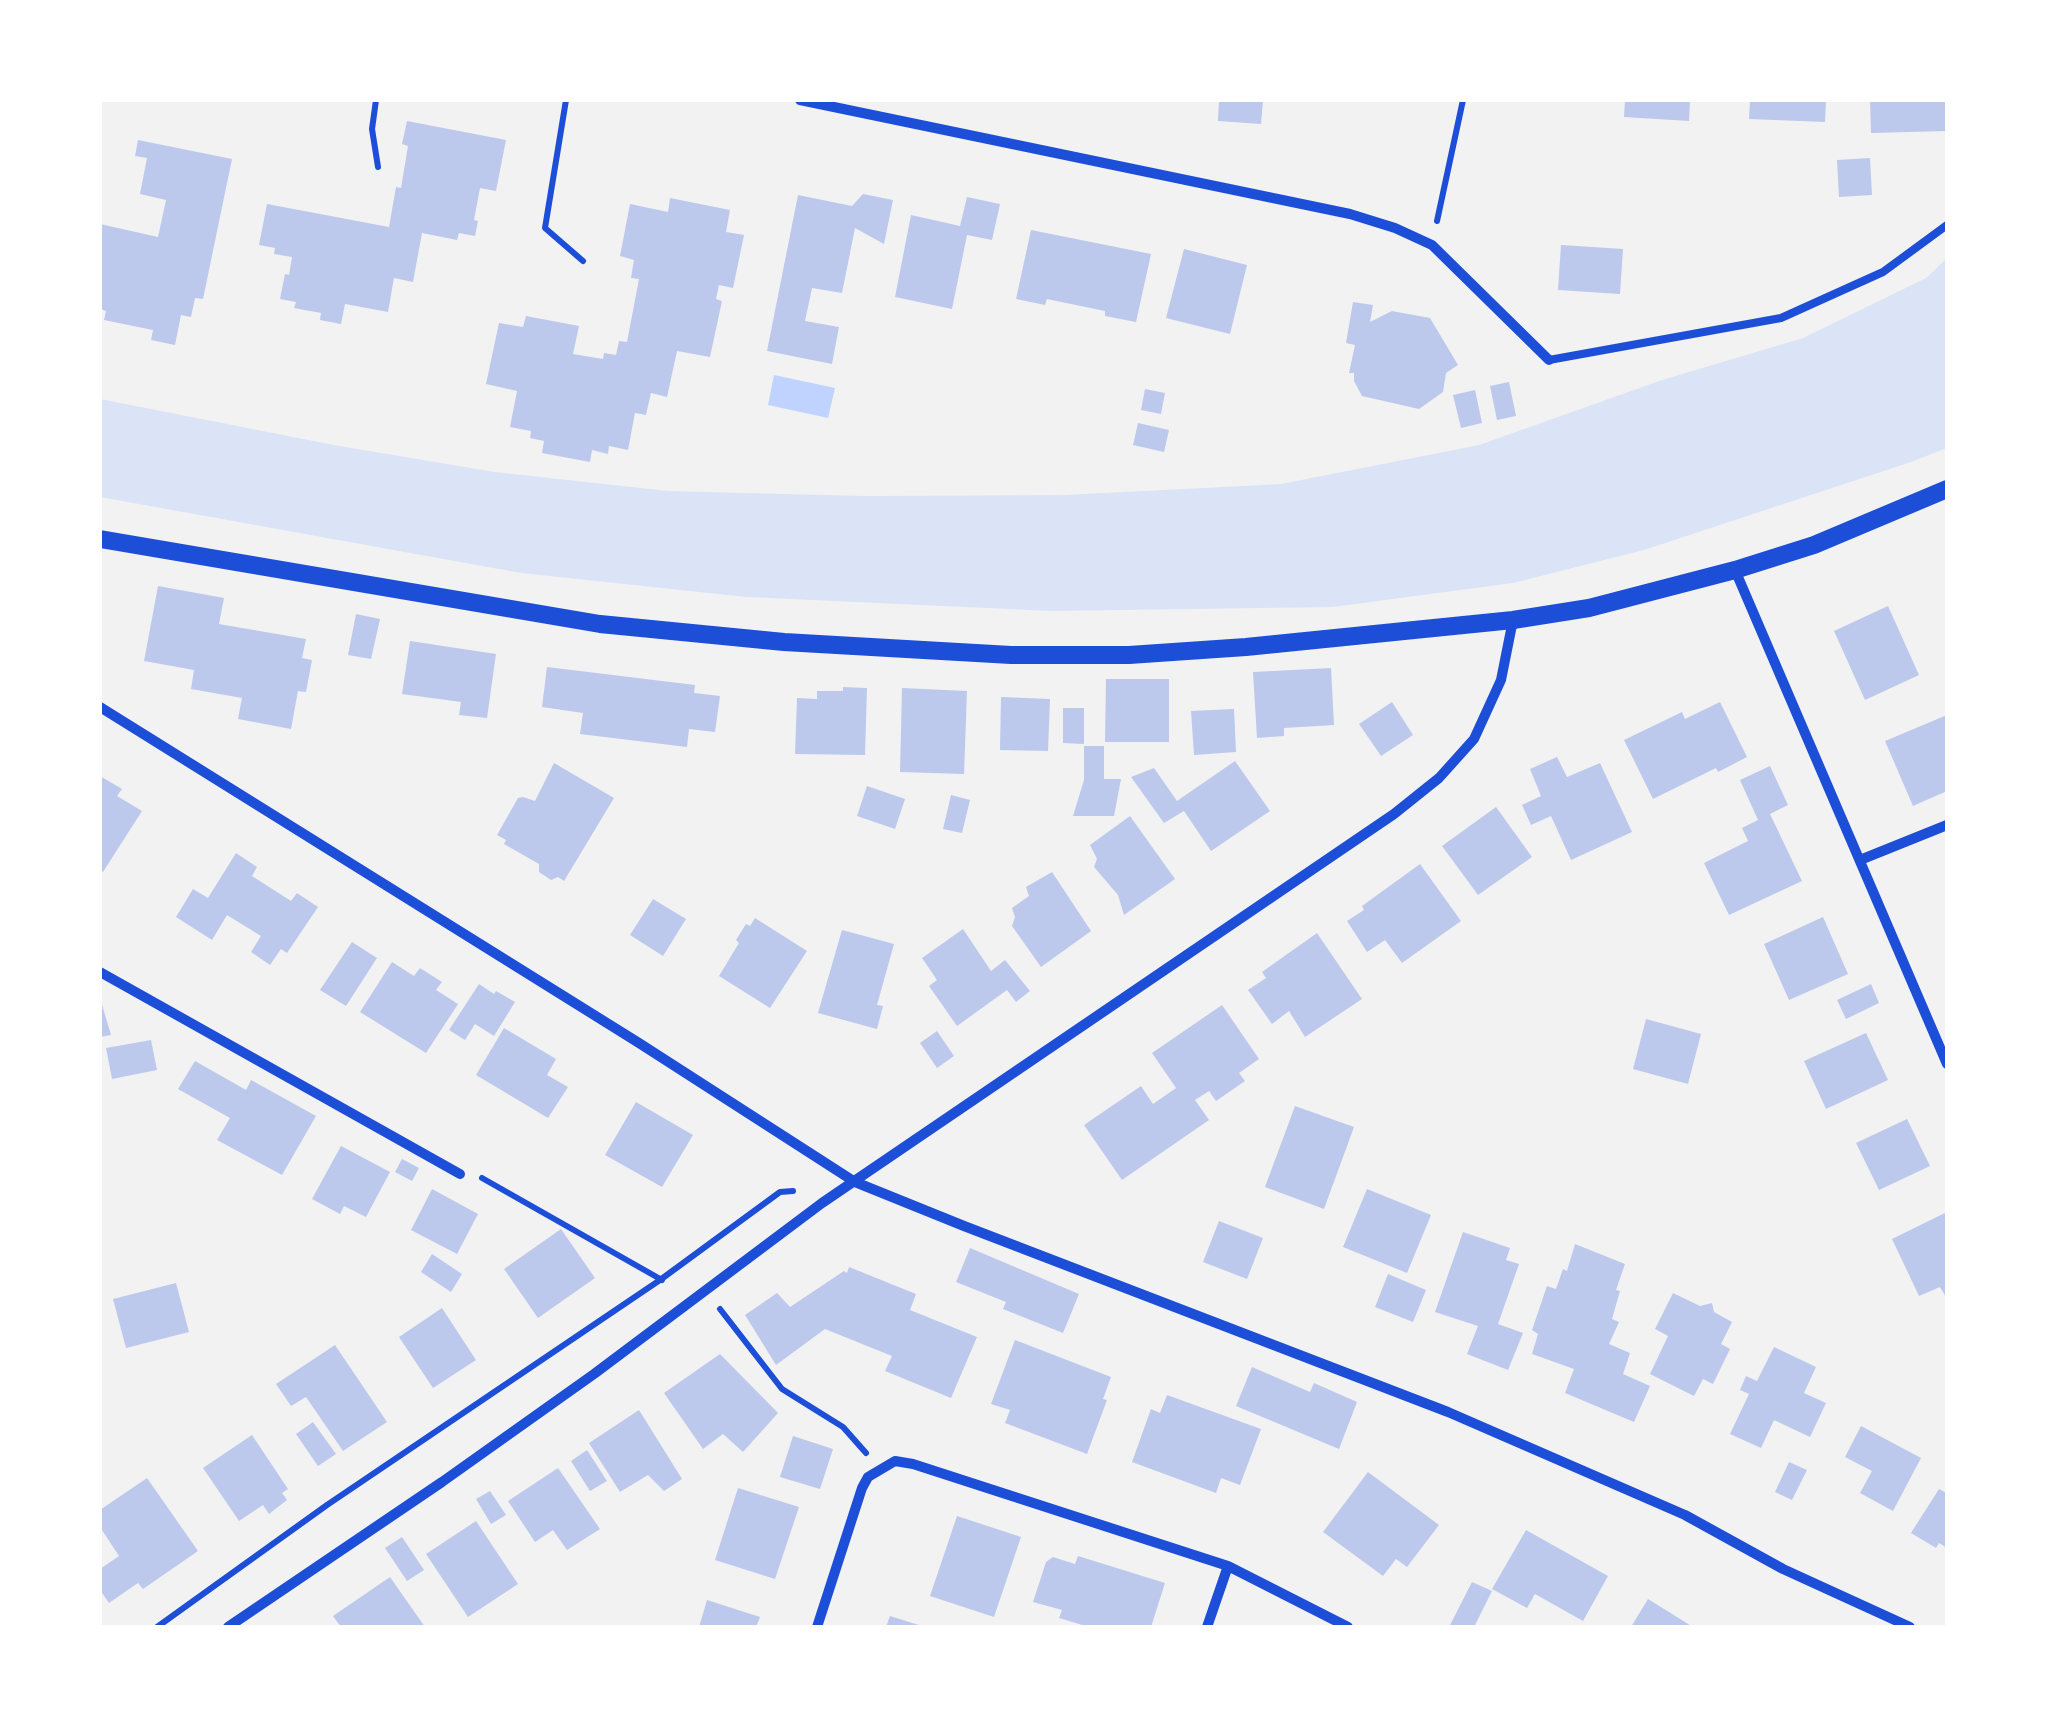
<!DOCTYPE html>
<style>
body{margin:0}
#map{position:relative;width:2047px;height:1727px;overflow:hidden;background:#f2f2f2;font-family:"Space Grotesk",sans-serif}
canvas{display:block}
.frame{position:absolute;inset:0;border:102px solid #fff;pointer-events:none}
</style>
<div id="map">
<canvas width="2047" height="1727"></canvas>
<div class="frame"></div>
</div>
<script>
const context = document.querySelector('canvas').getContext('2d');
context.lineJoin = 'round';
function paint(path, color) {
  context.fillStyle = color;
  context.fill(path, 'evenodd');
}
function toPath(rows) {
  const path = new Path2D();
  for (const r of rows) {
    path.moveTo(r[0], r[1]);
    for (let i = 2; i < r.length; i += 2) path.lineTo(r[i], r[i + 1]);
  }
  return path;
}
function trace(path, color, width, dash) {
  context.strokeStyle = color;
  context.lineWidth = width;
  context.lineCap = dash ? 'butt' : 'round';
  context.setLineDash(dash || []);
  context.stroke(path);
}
paint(toPath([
 [1947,258,1947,448,1911,462,1644,550,1513,583,1333,607,1052,611,746,597,521,573,100,497,100,399,334,445,495,472,668,491,865,496,1065,495,1281,484,1479,445,1662,380,1803,338,1926,278]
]), '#dbe4f7');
paint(toPath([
 [774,375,835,388,828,418,768,405]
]), '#bfd3fe');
paint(toPath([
 [1219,100,1263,100,1261,124,1218,121],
 [1625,100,1690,100,1689,121,1624,117],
 [1750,100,1826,100,1825,122,1749,119],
 [1870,100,1947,100,1947,131,1871,133],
 [407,121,506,140,496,191,480,188,474,220,478,221,475,236,459,233,457,240,422,233,413,282,394,278,388,312,345,304,341,324,320,320,321,313,294,308,296,302,280,299,285,274,289,275,292,257,274,254,275,248,259,245,267,204,389,227,396,187,401,188,408,146,402,144],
 [138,140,232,159,203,299,195,298,191,317,181,315,175,345,151,340,153,330,104,320,106,311,100,309,100,224,158,237,166,200,140,194,147,158,135,156],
 [1870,158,1872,195,1839,197,1837,160],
 [863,194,893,200,884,244,855,228,842,293,812,288,805,321,839,327,832,364,767,351,798,195,852,206],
 [967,197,1000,204,992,240,967,235,952,309,895,297,911,215,960,226],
 [670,198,730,210,726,232,744,235,733,288,719,285,716,299,722,301,710,357,677,351,667,397,651,393,646,415,635,413,628,450,609,446,608,454,592,450,590,462,542,453,544,441,530,438,531,431,510,427,517,391,486,384,499,323,523,327,526,316,579,326,573,354,603,359,604,353,616,355,619,341,627,342,639,279,631,278,634,260,620,256,630,204,668,212],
 [1031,230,1151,254,1136,322,1105,316,1105,311,1047,299,1045,305,1016,299],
 [1561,245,1623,249,1620,294,1558,290],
 [1184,249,1247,265,1230,334,1166,318],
 [1353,302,1373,305,1370,322,1392,311,1430,318,1458,365,1446,373,1443,392,1419,409,1362,396,1354,381,1354,373,1349,373,1355,345,1346,343],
 [1509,382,1516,416,1497,420,1490,386],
 [1145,389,1165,393,1161,414,1141,410],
 [1475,390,1482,423,1461,428,1453,395],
 [1138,423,1169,430,1164,452,1133,445],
 [158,586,224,598,219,624,306,639,302,658,312,660,306,692,298,691,291,729,238,719,242,698,191,689,194,670,144,661],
 [1888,606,1919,675,1865,700,1834,631],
 [356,614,380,619,371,659,348,655],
 [410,641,496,654,487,718,459,715,461,702,402,694],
 [547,667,695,685,694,693,720,696,715,732,689,729,687,747,580,734,583,713,542,707],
 [1331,668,1334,725,1284,728,1284,736,1257,738,1253,672],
 [1106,679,1169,679,1169,742,1105,742],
 [843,687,867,688,865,755,795,754,797,698,817,699,817,691,843,691],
 [902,688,967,691,964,774,900,772],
 [1001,697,1050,699,1048,751,1000,750],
 [1392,702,1413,735,1381,756,1359,724],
 [1720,702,1747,757,1718,772,1716,768,1653,799,1624,740,1682,712,1685,719],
 [1063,708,1084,708,1084,744,1063,743],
 [1234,709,1236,752,1194,755,1191,711],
 [1947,715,1947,791,1913,806,1885,741],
 [1084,746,1104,746,1104,779,1121,779,1114,816,1073,816,1084,780],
 [1557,757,1567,777,1600,763,1632,832,1571,860,1551,816,1531,825,1522,805,1541,796,1530,769],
 [1235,761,1270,811,1211,851,1184,811,1164,823,1131,777,1154,768,1177,801],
 [554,763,614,798,564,881,558,877,551,880,539,872,539,864,504,844,506,840,497,835,518,798,523,797,535,801],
 [1770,766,1788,805,1770,814,1802,881,1729,915,1704,863,1748,841,1742,828,1758,820,1740,780],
 [100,776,122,789,117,796,142,811,103,872,100,870],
 [867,786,905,799,895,829,857,816],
 [951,795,970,800,962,833,943,829],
 [1496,807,1532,857,1478,895,1442,846],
 [1130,816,1175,879,1124,915,1118,895,1094,867,1097,859,1090,845],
 [236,853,257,867,252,876,291,901,297,893,318,907,287,953,281,949,270,965,251,952,261,936,227,915,212,940,176,917,193,889,208,898],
 [1420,864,1461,921,1402,963,1385,940,1367,952,1347,921,1364,910,1362,906],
 [1052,872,1091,931,1041,967,1012,926,1015,917,1012,908,1029,896,1026,887],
 [653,899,686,919,663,956,630,935],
 [1823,917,1848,974,1789,1000,1764,944],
 [755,918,807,951,770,1008,719,976,739,943,736,940,746,924,750,926],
 [963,929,991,971,1005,960,1030,991,1016,1002,1007,990,957,1026,929,986,937,980,922,958],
 [842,930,894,944,877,1005,883,1006,877,1029,818,1013],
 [1317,933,1362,999,1305,1037,1289,1011,1272,1024,1248,990,1266,978,1262,972],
 [352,942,377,958,346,1006,320,990],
 [392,962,414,976,420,968,442,982,436,990,458,1004,426,1053,360,1012],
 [479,984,494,994,496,991,515,1002,494,1036,475,1024,465,1040,449,1030],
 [1871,984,1879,1003,1846,1019,1837,1000],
 [100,998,111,1035,100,1037],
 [1222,1005,1259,1059,1239,1073,1245,1081,1216,1101,1209,1091,1195,1100,1209,1120,1122,1180,1084,1125,1141,1086,1153,1104,1176,1088,1152,1053],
 [1646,1019,1701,1034,1688,1084,1633,1069],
 [504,1028,556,1059,547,1075,568,1087,548,1118,476,1075],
 [937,1031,954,1056,937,1068,920,1043],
 [1866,1033,1888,1080,1826,1109,1804,1061],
 [151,1040,157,1070,112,1079,106,1048],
 [195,1061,246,1090,251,1080,316,1116,282,1175,217,1140,230,1118,178,1089],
 [636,1102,693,1135,662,1187,605,1155],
 [1295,1106,1354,1127,1324,1209,1265,1187],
 [1907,1119,1930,1166,1879,1190,1856,1143],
 [341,1146,390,1172,366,1217,344,1206,340,1214,312,1199],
 [402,1159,419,1168,412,1181,395,1172],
 [432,1189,478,1214,457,1254,411,1230],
 [1367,1189,1431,1215,1407,1273,1343,1247],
 [1947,1212,1947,1299,1940,1287,1919,1296,1892,1239],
 [1219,1221,1263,1238,1247,1279,1203,1262],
 [561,1229,595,1278,538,1318,504,1269],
 [1463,1232,1510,1248,1506,1260,1519,1264,1498,1324,1523,1333,1508,1370,1467,1354,1478,1326,1435,1312],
 [1575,1244,1625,1264,1616,1290,1620,1291,1612,1319,1619,1322,1609,1344,1630,1353,1623,1374,1650,1386,1634,1422,1565,1393,1574,1369,1532,1354,1538,1334,1532,1330,1547,1286,1556,1289,1563,1269,1567,1271],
 [970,1248,1079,1294,1063,1333,1003,1309,1006,1302,956,1282],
 [432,1254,462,1274,451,1292,421,1272],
 [849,1267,916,1294,910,1310,977,1337,951,1398,885,1371,892,1356,825,1329,776,1365,745,1315,777,1293,790,1307,844,1271,847,1273],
 [1388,1274,1426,1290,1413,1322,1375,1307],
 [176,1283,189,1332,126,1348,113,1299],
 [1673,1293,1700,1306,1712,1303,1714,1312,1732,1322,1721,1344,1730,1349,1713,1384,1703,1379,1694,1396,1650,1374,1668,1336,1655,1329],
 [442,1308,476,1360,433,1388,399,1337],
 [1015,1340,1111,1377,1103,1399,1107,1400,1087,1454,1005,1423,1010,1410,991,1404],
 [335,1345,387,1422,343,1451,306,1397,291,1406,276,1384],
 [1774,1347,1816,1367,1804,1393,1826,1403,1810,1437,1774,1420,1761,1448,1730,1434,1749,1394,1740,1390,1746,1376,1757,1381],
 [720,1354,778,1413,743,1452,723,1434,703,1449,664,1393],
 [1252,1367,1310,1392,1314,1383,1357,1402,1339,1449,1236,1406],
 [1167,1395,1261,1429,1240,1485,1221,1478,1216,1493,1132,1462,1151,1409,1160,1413],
 [639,1410,682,1479,664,1491,648,1475,620,1492,589,1443],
 [313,1422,336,1454,318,1466,296,1434],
 [1861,1426,1921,1458,1893,1511,1860,1493,1872,1471,1845,1457],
 [252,1435,288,1489,282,1493,287,1500,269,1514,263,1505,239,1521,203,1468],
 [793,1436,833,1449,820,1489,780,1477],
 [587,1450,607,1481,590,1491,571,1461],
 [1789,1462,1807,1470,1792,1500,1775,1492],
 [558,1468,600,1529,567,1550,553,1530,535,1542,508,1501],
 [1368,1472,1439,1525,1407,1567,1396,1559,1383,1576,1323,1532],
 [147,1478,198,1551,143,1589,138,1583,109,1603,100,1590,100,1569,119,1556,100,1527,100,1510],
 [738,1488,799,1507,775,1579,715,1560],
 [1939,1489,1947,1493,1947,1548,1939,1543,1936,1548,1911,1533],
 [490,1491,506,1515,491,1524,476,1499],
 [957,1516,1021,1537,994,1617,930,1596],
 [476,1521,518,1584,468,1617,426,1554],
 [1526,1530,1608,1576,1583,1621,1535,1594,1527,1608,1492,1589],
 [402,1537,424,1570,407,1581,385,1548],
 [1078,1556,1165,1583,1151,1627,1089,1627,1059,1618,1062,1610,1033,1602,1046,1562,1053,1557,1075,1564],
 [390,1577,425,1627,341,1627,333,1616],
 [1472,1582,1492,1591,1474,1627,1449,1627],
 [1648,1599,1693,1627,1631,1627],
 [707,1600,760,1617,756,1627,699,1627],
 [890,1616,922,1626,922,1627,886,1627]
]), '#bdc9ec');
trace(toPath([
 [376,100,372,129,378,167],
 [566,100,545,228,583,261],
 [1437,221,1463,100],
 [482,1178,662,1280],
 [720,1309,782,1389,843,1427,866,1453],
 [157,1627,327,1505,660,1280,780,1192,793,1191]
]), '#1d4ed8', 6);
trace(toPath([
 [1549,360,1781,318,1883,272,1947,225]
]), '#1d4ed8', 8);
trace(toPath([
 [800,100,1350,214,1395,228,1432,245,1549,360],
 [1735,570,1947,1064],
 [100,707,639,1043,855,1182,964,1226,1448,1412,1685,1515,1783,1569,1910,1627],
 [1860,860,1947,825],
 [100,972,460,1174],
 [228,1627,442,1482,594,1374,822,1203,1394,814,1439,778,1474,739,1501,680,1513,620],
 [817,1627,862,1488,868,1477,895,1461,913,1464,1228,1566,1348,1627],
 [1207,1627,1228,1566]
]), '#1d4ed8', 10);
trace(toPath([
 [100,539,600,624,784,642,1011,655,1129,655,1246,647,1513,620,1589,608,1735,570,1814,545,1947,489]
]), '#1d4ed8', 18);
</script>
